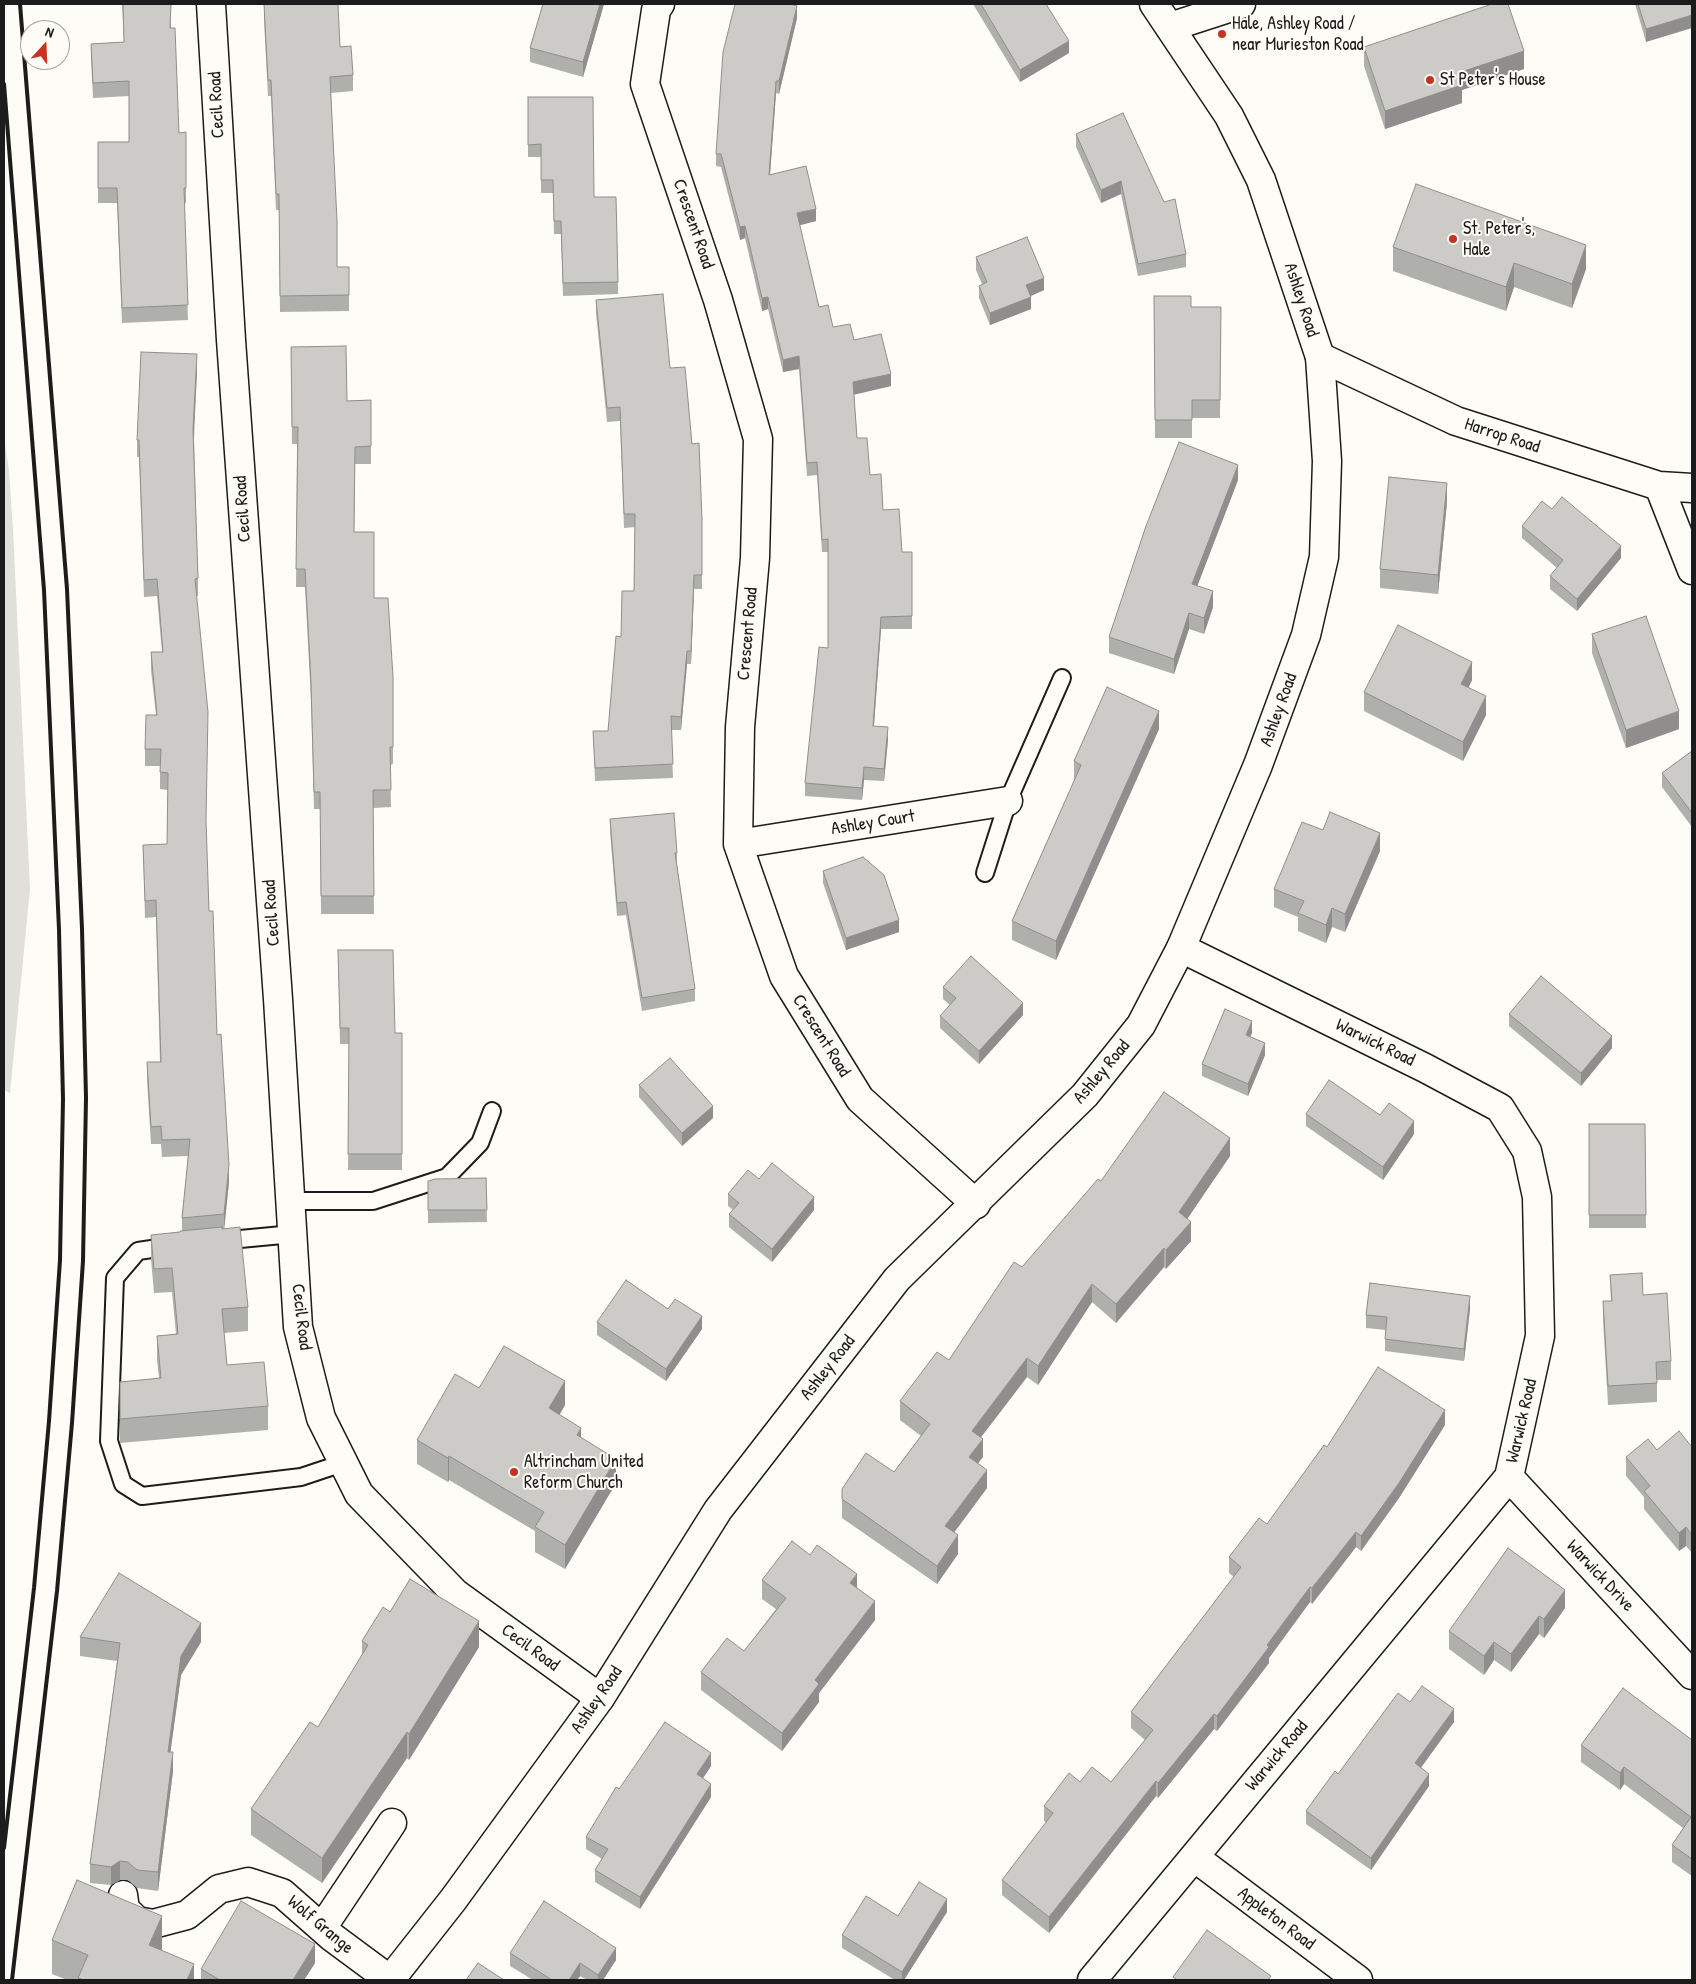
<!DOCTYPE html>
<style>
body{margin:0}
#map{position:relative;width:1696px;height:1984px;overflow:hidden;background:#fdfcf7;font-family:"Patrick Hand",sans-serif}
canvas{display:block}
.frame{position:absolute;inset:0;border:5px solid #1c1c1c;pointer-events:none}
.north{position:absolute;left:20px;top:20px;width:50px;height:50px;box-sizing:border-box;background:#fdfcf7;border:1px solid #a3a29f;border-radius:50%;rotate:20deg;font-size:14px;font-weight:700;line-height:20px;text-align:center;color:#1c1c1c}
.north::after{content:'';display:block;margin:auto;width:18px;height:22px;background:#c8321e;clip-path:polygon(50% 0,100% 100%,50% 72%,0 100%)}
</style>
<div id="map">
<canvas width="1696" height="1984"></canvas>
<div class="frame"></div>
<div class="north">N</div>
</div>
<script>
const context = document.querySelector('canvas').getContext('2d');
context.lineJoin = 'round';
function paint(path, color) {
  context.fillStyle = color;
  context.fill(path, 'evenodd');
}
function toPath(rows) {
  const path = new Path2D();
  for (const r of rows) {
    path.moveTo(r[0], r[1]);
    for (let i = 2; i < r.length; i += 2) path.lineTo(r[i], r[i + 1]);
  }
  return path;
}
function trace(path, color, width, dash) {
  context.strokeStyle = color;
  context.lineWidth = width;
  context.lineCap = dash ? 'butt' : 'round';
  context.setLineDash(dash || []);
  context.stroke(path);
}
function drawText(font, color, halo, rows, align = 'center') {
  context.font = font + ' "Patrick Hand",sans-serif';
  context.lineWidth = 4;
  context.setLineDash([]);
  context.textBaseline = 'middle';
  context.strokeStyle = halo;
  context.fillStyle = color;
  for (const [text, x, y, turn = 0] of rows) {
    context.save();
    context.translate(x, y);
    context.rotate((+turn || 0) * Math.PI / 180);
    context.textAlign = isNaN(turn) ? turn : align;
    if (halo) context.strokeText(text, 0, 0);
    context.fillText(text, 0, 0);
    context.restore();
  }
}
paint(toPath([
 [4,438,9,471,13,530,30,889,10,1093,4,1090]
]), '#e0dfdb');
const lane = toPath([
 [985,873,1008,801,1062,678],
 [291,1201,373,1201,447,1177,480,1143,492,1111],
 [219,1241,293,1234],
 [172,1246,138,1251,115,1278,109,1441,123,1484,142,1496,301,1477,343,1463]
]);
const street = toPath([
 [211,4,231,340,278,999,298,1327,321,1418,359,1494,455,1593,600,1698],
 [660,4,656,10,645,84,718,300,758,439,755,558,740,727,738,844,784,976,860,1099,976,1204],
 [1170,27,1241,4],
 [1320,357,1456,421,1659,486,1692,488],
 [1659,486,1692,570],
 [738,844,1008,801],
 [1509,1477,1692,1675],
 [1194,1857,1358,1980],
 [123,1895,125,1909,137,1921,153,1924,187,1915,219,1889,248,1882,282,1893,332,1937,390,1980],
 [322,1928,392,1823],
 [1092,1980,1509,1477,1540,1336,1537,1197,1527,1151,1500,1108,1425,1068,1181,948]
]);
const secondary = toPath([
 [390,1980,453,1900,600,1698,718,1510,897,1279,1085,1095,1141,1025,1181,948,1258,765,1306,635,1324,557,1327,461,1320,357,1261,180,1229,116,1154,4]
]);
trace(lane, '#1c1c1c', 20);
trace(street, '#1c1c1c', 31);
trace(secondary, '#1c1c1c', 31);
trace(lane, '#fdfcf7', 16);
trace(street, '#fdfcf7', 28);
trace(secondary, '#fdfcf7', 28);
trace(toPath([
 [4,84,44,590,59,930,63,1099,60,1260,49,1421,34,1588,4,1848],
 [12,1980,57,1591,72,1423,83,1261,86,1098,82,929,67,589,20,4]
]), '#1c1c1c', 4);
paint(toPath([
 [122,4,171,4,171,28,179,133,186,132,186,203,184,203,188,320,122,323,117,203,98,203,98,142,129,142,129,96,93,98,91,59,91,44,124,42],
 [264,4,340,47,353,75,353,91,331,93,337,267,349,267,349,311,280,312,279,210,276,210,271,96,268,96,264,21],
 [543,4,604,4,583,77,530,62,530,48],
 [973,4,1046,4,1069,53,1020,82],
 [1635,4,1692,4,1646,42],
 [797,18,779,94,776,93,770,175,816,221,799,225,819,307,833,327,854,340,891,386,854,394,857,438,883,510,902,552,912,552,912,629,881,629,874,726,888,740,884,781,864,780,862,800,805,796,805,783,828,648,828,552,822,552,817,475,807,476,799,369,783,372,768,309,762,311,745,238,740,240,721,167,716,166,716,154],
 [1364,47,1524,69,1462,90,1462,103,1385,129,1364,66],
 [528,97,594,197,618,282,618,294,563,296,561,234,554,234,553,193,541,193,541,157,528,157],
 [1123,113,1186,254,1186,267,1138,276,1121,194,1101,203,1076,147,1076,134],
 [1393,247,1586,269,1572,308,1514,287,1506,311,1393,271],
 [976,257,1044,290,1031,296,1031,309,990,325,979,298,979,286,982,284,976,270],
 [1154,296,1191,307,1221,307,1220,418,1192,418,1192,438,1155,438],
 [596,300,670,368,692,444,702,520,702,589,694,589,691,664,687,664,681,730,671,730,673,778,595,781,593,731,608,731,621,637,634,591,635,527,624,528,620,421,607,422,596,313],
 [291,347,347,401,371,400,371,464,355,464,354,532,374,598,393,677,393,764,390,765,391,807,373,808,374,914,321,914,320,809,314,809,311,700,305,587,296,587,297,444,292,444],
 [197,371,194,440,198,578,198,596,196,596,209,911,217,1035,229,1182,224,1228,248,1307,248,1331,224,1333,227,1365,268,1406,268,1430,120,1443,120,1382,159,1378,157,1360,157,1336,176,1334,172,1292,154,1293,151,1259,151,1235,180,1232,182,1231,182,1218,188,1156,162,1157,161,1144,151,1144,147,1080,147,1062,160,1062,156,917,145,918,143,845,167,844,168,790,160,789,160,766,145,766,145,749,156,715,151,670,151,652,162,652,157,596,144,597,139,457,137,457,137,440],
 [1238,480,1197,586,1213,607,1204,634,1189,629,1174,674,1109,653,1109,637],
 [1447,502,1438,594,1380,588,1380,569],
 [1552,509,1621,558,1577,611,1550,589,1550,576,1557,568,1522,538,1522,526],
 [1592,634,1679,729,1626,748,1592,653],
 [1472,680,1468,688,1486,715,1463,761,1364,711,1364,692],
 [1159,729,1056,960,1012,940,1012,921,1075,780,1074,780,1074,761],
 [1692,751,1692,827,1662,787,1662,773],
 [610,819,677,853,677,865,695,989,695,1001,642,1011,626,915,617,916,610,831],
 [1380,851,1345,932,1332,927,1326,943,1298,931,1298,917,1274,907,1274,889],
 [823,871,899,932,846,950,823,883],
 [338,950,395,1033,402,1033,402,1170,348,1170,349,1044,340,1044],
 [943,987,1023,1015,979,1064,940,1028,940,1016,950,1005,943,999],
 [1509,1014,1612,1048,1581,1086,1509,1026],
 [1252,1033,1250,1037,1265,1055,1248,1096,1202,1076,1202,1064],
 [639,1085,713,1118,682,1146,639,1097],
 [1306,1114,1380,1115,1414,1134,1383,1180,1306,1126],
 [1589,1124,1645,1124,1646,1228,1589,1228],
 [1230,1156,1187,1219,1191,1241,1166,1269,1164,1267,1116,1323,1092,1302,1038,1385,1027,1377,981,1437,983,1457,978,1463,987,1488,954,1532,958,1554,937,1584,842,1518,842,1489,894,1472,921,1436,900,1420,900,1401,949,1360,1022,1267,1101,1181],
 [486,1178,487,1222,428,1223,428,1181],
 [759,1179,814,1210,772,1262,729,1227,729,1214,733,1210,728,1206,728,1194],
 [1610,1275,1643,1295,1671,1361,1671,1380,1657,1380,1657,1402,1608,1405,1603,1320,1603,1301,1611,1301],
 [668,1309,702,1329,666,1381,597,1335,597,1322],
 [1470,1309,1464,1361,1385,1351,1385,1339,1386,1330,1366,1328,1366,1315],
 [479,1388,565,1405,559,1415,581,1438,616,1483,565,1569,535,1552,535,1531,449,1480,448,1482,417,1464,417,1440],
 [1445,1425,1399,1498,1361,1551,1356,1547,1312,1604,1310,1602,1269,1658,1269,1663,1217,1731,1214,1729,1158,1798,1156,1796,1049,1933,1002,1895,1002,1880,1046,1823,1044,1821,1044,1806,1080,1782,1111,1782,1145,1740,1131,1728,1131,1712,1234,1577,1229,1573,1229,1557,1267,1524,1327,1447],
 [1692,1447,1692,1553,1686,1546,1679,1551,1644,1509,1644,1497,1626,1476,1626,1457,1657,1450],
 [810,1555,857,1587,875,1620,819,1693,819,1702,782,1751,701,1690,701,1672,744,1651,776,1609,762,1599,762,1580],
 [1565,1608,1544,1638,1539,1634,1511,1672,1494,1660,1484,1675,1449,1649,1449,1631],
 [390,1612,479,1647,409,1760,407,1758,322,1883,251,1835,251,1809,318,1727,362,1655,362,1641],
 [80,1637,201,1642,181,1675,170,1752,173,1771,158,1891,137,1888,128,1880,120,1880,111,1885,90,1883,90,1864,117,1661,80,1656],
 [1410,1702,1454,1722,1421,1767,1429,1786,1371,1870,1306,1824,1306,1811,1338,1774],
 [1692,1740,1692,1876,1672,1862,1672,1845,1683,1828,1624,1784,1620,1790,1581,1762,1581,1745],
 [711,1766,703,1778,711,1797,640,1909,595,1882,595,1870,602,1859,586,1849,586,1837,619,1789],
 [947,1912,904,1980,895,1980,842,1948,842,1935,898,1916],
 [52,1940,162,1950,161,1951,194,1980,67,1980,52,1974],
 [510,1953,616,1960,603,1980,587,1980,580,1976,577,1980,533,1980,510,1966],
 [315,1963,304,1980,201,1980,201,1969]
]), '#afafac');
paint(toPath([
 [600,4,604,4,583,77,583,62],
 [797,6,797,18,779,94,779,81],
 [1692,15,1692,28,1646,42,1646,29],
 [1069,41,1069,53,1020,82,1020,70],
 [1524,51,1524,69,1462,90,1462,103,1385,129,1385,111,1458,73],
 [776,81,776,93,769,188,769,175],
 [1121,181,1121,194,1101,203,1101,190],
 [816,209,816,221,797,226,797,213],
 [745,226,745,238,740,240,740,227],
 [1586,245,1586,269,1572,308,1572,284],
 [1514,263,1514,287,1506,311,1506,287],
 [1044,278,1044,290,1026,298,1026,285],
 [768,297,768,309,762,311,762,298],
 [1031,297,1031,309,990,325,990,313],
 [197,354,197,371,193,446,193,429],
 [799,356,799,369,783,372,783,360],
 [891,374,891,386,853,395,853,382],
 [1238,465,1238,480,1192,600,1192,584],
 [1447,483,1447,502,1438,594,1438,575],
 [1621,546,1621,558,1577,611,1577,599],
 [694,575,694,589,691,664,691,651],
 [1213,591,1213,607,1204,634,1204,618],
 [1189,613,1189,629,1174,674,1174,659],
 [881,617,881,629,873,738,873,726],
 [687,651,687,664,681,730,681,717],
 [1472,662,1472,680,1461,703,1461,684],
 [1486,696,1486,715,1463,761,1463,742],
 [1159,711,1159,729,1056,960,1056,941],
 [1679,711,1679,729,1626,748,1626,730],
 [888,727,888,740,884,781,884,769],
 [864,767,864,780,862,800,862,788],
 [1380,833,1380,851,1345,932,1345,914],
 [1332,908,1332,927,1326,943,1326,925],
 [899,920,899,932,846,950,846,938],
 [1023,1003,1023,1015,979,1064,979,1051],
 [1252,1021,1252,1033,1246,1047,1246,1035],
 [1612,1036,1612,1048,1581,1086,1581,1073],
 [1265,1043,1265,1055,1248,1096,1248,1084],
 [713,1106,713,1118,682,1146,682,1133],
 [1414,1121,1414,1134,1383,1180,1383,1167],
 [1230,1138,1230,1156,1179,1231,1179,1212],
 [229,1165,229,1182,224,1231,224,1214],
 [814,1197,814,1210,772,1262,772,1249],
 [1191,1222,1191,1241,1166,1269,1166,1250],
 [1164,1248,1164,1267,1116,1323,1116,1304],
 [1092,1284,1092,1302,1038,1385,1038,1366],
 [1470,1296,1470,1309,1464,1361,1464,1349],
 [702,1316,702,1329,666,1381,666,1369],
 [1027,1358,1027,1377,972,1449,972,1431],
 [565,1381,565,1405,549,1433,549,1408],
 [1445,1410,1445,1425,1399,1498,1361,1551,1361,1536],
 [581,1428,581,1452,577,1435],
 [983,1439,983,1457,969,1475,969,1457],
 [449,1456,449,1480,448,1482,448,1458],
 [616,1459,616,1483,565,1569,565,1545],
 [987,1470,987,1488,945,1545,945,1526],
 [1686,1527,1686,1546,1679,1551,1679,1533],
 [1356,1532,1356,1547,1312,1604,1312,1588],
 [958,1535,958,1554,937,1584,937,1566],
 [857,1574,857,1593,850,1583],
 [1310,1587,1310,1602,1269,1658,1269,1663,1217,1731,1217,1716,1267,1645],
 [1565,1590,1565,1608,1544,1638,1544,1619],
 [875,1601,875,1620,819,1693,819,1702,782,1751,782,1733,815,1680],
 [1539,1616,1539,1634,1511,1672,1511,1654],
 [479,1621,479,1647,409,1760,409,1734],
 [201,1623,201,1642,181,1675,168,1770,168,1752,181,1656],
 [1494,1642,1494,1660,1484,1675,1484,1656],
 [1454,1709,1454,1722,1415,1776,1415,1763],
 [1214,1714,1214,1729,1158,1798,1158,1783],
 [407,1732,407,1758,322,1883,322,1858],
 [173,1752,173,1771,158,1891,158,1872],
 [711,1753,711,1766,697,1787,697,1774],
 [1624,1767,1624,1784,1620,1790,1620,1773],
 [1429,1774,1429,1786,1371,1870,1371,1858],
 [1156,1781,1156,1796,1049,1933,1049,1917],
 [711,1784,711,1797,640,1909,640,1897],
 [120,1861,120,1880,111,1885,111,1867],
 [947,1899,947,1912,904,1980,902,1980,902,1972],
 [162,1916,162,1950,149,1980,149,1945],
 [315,1944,315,1963,304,1980,293,1980],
 [616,1948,616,1960,603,1980,598,1980,598,1975],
 [580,1963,580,1976,577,1980,569,1980],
 [194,1964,194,1980,187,1980]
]), '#8f8e8c');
const building = toPath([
 [123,4,171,4,170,28,175,28,179,133,186,132,186,188,184,188,188,305,122,308,117,188,98,188,98,142,129,142,129,81,93,83,91,44,124,42,123,4],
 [264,4,338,4,340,47,351,46,353,75,330,77,337,221,337,267,349,267,349,295,280,296,279,194,276,194,271,80,268,80,264,4],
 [543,4,600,4,583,62,530,48,543,4],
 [735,4,790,4,797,6,779,81,776,81,769,175,806,166,816,209,797,213,819,307,828,305,833,327,850,324,854,340,881,334,891,374,853,382,857,438,867,438,870,475,881,474,883,510,899,509,902,552,912,552,912,616,881,617,873,726,888,727,884,769,864,767,862,788,805,783,819,647,828,648,828,539,822,540,817,462,807,463,799,356,783,360,768,297,762,298,745,226,740,227,721,154,716,154,723,52,735,4],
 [981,4,1046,4,1069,41,1020,70,981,4],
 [1492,4,1508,4,1524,51,1458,73,1462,85,1385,111,1364,47,1492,4],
 [1638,4,1692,4,1692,15,1646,29,1638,4],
 [528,97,593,97,594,197,616,197,618,282,563,283,561,221,554,221,553,180,541,180,541,144,528,145,528,97],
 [1123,113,1164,202,1175,199,1186,254,1138,264,1121,181,1101,190,1076,134,1123,113],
 [1416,184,1586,245,1572,284,1514,263,1506,287,1393,247,1416,184],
 [1027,237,1044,278,1026,285,1031,297,990,313,979,286,987,282,976,257,1027,237],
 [663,294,670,368,685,367,692,444,699,443,702,520,702,575,694,575,691,651,687,651,681,717,671,716,673,764,595,768,593,731,608,731,616,636,621,637,622,591,634,591,635,514,624,514,620,407,607,408,596,300,663,294],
 [1154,296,1191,296,1191,307,1221,307,1220,400,1192,400,1192,420,1155,420,1154,296],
 [346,346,347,401,371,400,371,446,355,447,354,532,374,532,374,598,388,598,393,677,393,747,390,747,391,790,373,790,374,896,321,896,320,792,314,792,311,683,305,569,296,569,298,427,292,427,291,347,346,346],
 [141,352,197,354,193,429,198,578,195,579,208,712,206,820,209,911,213,911,217,1035,221,1034,229,1165,224,1214,182,1218,190,1139,162,1140,161,1126,151,1127,147,1062,161,1062,156,900,145,901,143,845,167,844,168,773,160,772,161,749,145,749,146,715,157,715,151,652,163,652,157,579,144,580,139,440,137,440,141,352],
 [1179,442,1238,465,1192,584,1213,591,1204,618,1189,613,1174,659,1109,637,1146,526,1179,442],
 [1389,477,1447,483,1438,575,1380,569,1389,477],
 [1562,497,1621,546,1577,599,1550,576,1563,560,1522,526,1542,501,1552,509,1562,497],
 [1646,616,1679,711,1626,730,1592,634,1646,616],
 [1398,625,1472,662,1461,684,1486,696,1463,742,1364,692,1398,625],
 [1107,687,1159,711,1056,941,1012,921,1081,765,1074,761,1107,687],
 [1692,751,1692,813,1662,773,1692,751],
 [1330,812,1380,833,1345,914,1332,908,1326,925,1298,913,1304,901,1274,889,1302,822,1323,830,1330,812],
 [674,813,677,853,675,853,695,989,642,998,626,902,617,903,610,819,674,813],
 [863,857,884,875,899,920,846,938,823,871,863,857],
 [338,950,393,950,395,1033,402,1033,402,1154,348,1154,349,1028,340,1028,338,950],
 [971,956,1023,1003,979,1051,940,1016,956,998,943,987,971,956],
 [1541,976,1612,1036,1581,1073,1509,1014,1541,976],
 [1225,1009,1252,1021,1246,1035,1265,1043,1248,1084,1202,1064,1225,1009],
 [670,1058,713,1106,682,1133,639,1085,670,1058],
 [1329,1080,1380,1115,1389,1103,1414,1121,1383,1167,1306,1114,1329,1080],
 [1164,1092,1230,1138,1179,1212,1191,1222,1166,1250,1164,1248,1116,1304,1092,1284,1038,1366,1027,1358,972,1431,983,1439,969,1457,987,1470,945,1526,958,1535,937,1566,842,1499,842,1489,866,1453,894,1472,930,1424,900,1401,937,1352,949,1360,1014,1262,1022,1267,1098,1179,1101,1181,1164,1092],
 [1589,1124,1645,1124,1646,1215,1589,1215,1589,1124],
 [772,1163,814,1197,772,1249,729,1214,739,1203,728,1194,748,1170,759,1179,772,1163],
 [486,1178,487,1210,428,1210,428,1181,435,1179,486,1178],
 [222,1227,222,1229,240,1227,248,1307,222,1309,227,1365,264,1362,268,1406,120,1419,120,1382,161,1378,157,1336,178,1334,172,1268,154,1269,151,1235,180,1232,180,1231,222,1227],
 [1642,1273,1643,1295,1667,1293,1671,1361,1656,1362,1657,1383,1608,1386,1603,1301,1612,1301,1610,1275,1642,1273],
 [626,1280,668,1309,675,1299,702,1316,666,1369,597,1322,626,1280],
 [1370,1283,1470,1296,1464,1349,1385,1339,1387,1317,1366,1315,1370,1283],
 [504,1346,565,1381,549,1408,581,1428,577,1435,616,1459,565,1545,535,1527,544,1512,449,1456,448,1458,417,1440,455,1374,479,1388,504,1346],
 [1378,1367,1445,1410,1399,1483,1361,1536,1356,1532,1312,1588,1310,1587,1267,1645,1269,1647,1217,1716,1214,1714,1158,1783,1156,1781,1049,1917,1002,1880,1053,1813,1044,1806,1069,1773,1080,1782,1092,1767,1111,1782,1153,1730,1131,1712,1241,1567,1229,1557,1259,1518,1267,1524,1324,1445,1327,1447,1378,1367],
 [1679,1431,1692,1447,1692,1535,1686,1527,1679,1533,1644,1491,1650,1486,1626,1457,1648,1439,1657,1450,1679,1431],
 [792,1541,810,1555,817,1545,857,1574,850,1583,875,1601,815,1680,819,1684,782,1733,701,1672,727,1638,744,1651,786,1598,762,1580,792,1541],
 [1508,1548,1565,1590,1544,1619,1539,1616,1511,1654,1494,1642,1484,1656,1449,1631,1508,1548],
 [119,1573,201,1623,181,1656,168,1752,173,1752,158,1872,137,1870,128,1862,120,1861,111,1867,90,1864,120,1643,80,1637,119,1573],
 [410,1579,479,1621,409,1734,407,1732,322,1858,251,1809,310,1722,318,1727,368,1645,362,1641,383,1607,390,1612,410,1579],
 [1422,1686,1454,1709,1415,1763,1429,1774,1371,1858,1306,1811,1335,1771,1338,1774,1398,1693,1410,1702,1422,1686],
 [1623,1688,1692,1740,1692,1859,1672,1845,1691,1817,1624,1767,1620,1773,1581,1745,1623,1688],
 [665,1722,711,1753,697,1774,711,1784,640,1897,595,1870,608,1849,586,1837,616,1787,619,1789,665,1722],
 [77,1880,162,1916,149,1945,194,1964,187,1980,84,1980,78,1978,88,1955,52,1940,77,1880],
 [919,1882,947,1899,902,1972,842,1935,866,1896,898,1916,919,1882],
 [241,1901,315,1944,293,1980,220,1980,201,1969,241,1901],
 [544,1901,616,1948,598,1975,580,1963,569,1980,552,1980,510,1953,544,1901],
 [1207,1930,1271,1976,1268,1980,1177,1980,1173,1977,1207,1930],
 [478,1963,504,1980,466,1980,478,1963]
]);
paint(building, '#cccbc8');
trace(building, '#8f8e8c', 1);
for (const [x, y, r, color] of [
 [1222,34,5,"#c8321e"],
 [1430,80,5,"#c8321e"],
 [1453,239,5,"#c8321e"],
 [514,1472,5,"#c8321e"]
]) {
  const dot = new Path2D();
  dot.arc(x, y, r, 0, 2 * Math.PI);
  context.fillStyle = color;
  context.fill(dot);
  trace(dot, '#fdfcf7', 2);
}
drawText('18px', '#1c1c1c', '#fdfcf7', [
 ["Hale, Ashley Road /",1232,24],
 ["near Murieston Road",1232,45],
 ["St Peter's House",1440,80],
 ["St. Peter's,",1463,229],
 ["Hale",1463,250],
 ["Altrincham United",524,1462],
 ["Reform Church",524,1483]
], 'left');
drawText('18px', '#1c1c1c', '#fdfcf7', [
 ["Cecil Road",217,105,-93],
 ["Crescent Road",693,224,71],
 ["Ashley Road",1301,300,72],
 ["Harrop Road",1502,436,18],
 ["Cecil Road",243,509,-94],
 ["Crescent Road",748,634,-85],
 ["Ashley Road",1279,710,-70],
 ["Ashley Court",873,823,-9],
 ["Cecil Road",272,913,-94],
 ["Crescent Road",821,1036,58],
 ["Warwick Road",1375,1043,26],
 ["Ashley Road",1102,1072,-50],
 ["Cecil Road",301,1317,83],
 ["Ashley Road",828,1368,-52],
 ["Warwick Road",1522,1421,-77],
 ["Warwick Drive",1600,1576,47],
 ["Cecil Road",530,1648,36],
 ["Ashley Road",597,1700,-56],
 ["Warwick Road",1277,1756,-50],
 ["Appleton Road",1276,1919,37],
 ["Wolf Grange",320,1925,40]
]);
</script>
